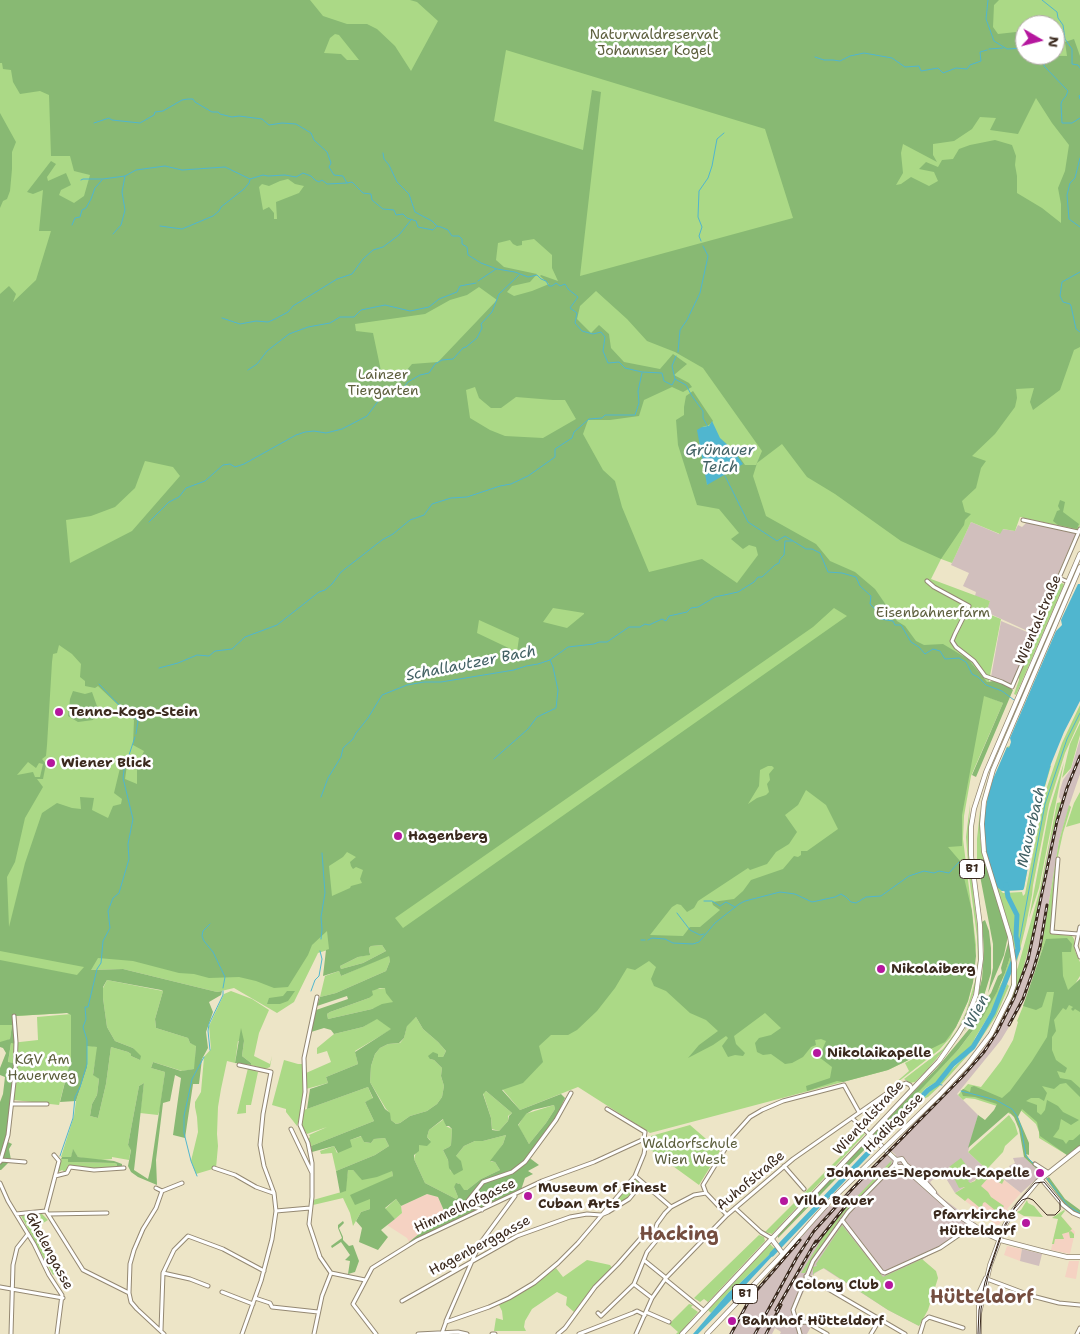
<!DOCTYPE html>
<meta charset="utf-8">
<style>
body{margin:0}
#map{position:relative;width:1080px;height:1334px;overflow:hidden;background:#ede5c7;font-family:"Shantell Sans",sans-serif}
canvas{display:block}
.north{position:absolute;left:1015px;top:15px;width:50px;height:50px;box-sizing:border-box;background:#fff;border:1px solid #b1aaa5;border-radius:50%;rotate:98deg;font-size:14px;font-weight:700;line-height:20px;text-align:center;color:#3b2a1e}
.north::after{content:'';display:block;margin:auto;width:18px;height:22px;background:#b5179e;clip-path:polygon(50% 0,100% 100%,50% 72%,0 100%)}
</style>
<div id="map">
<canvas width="1080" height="1334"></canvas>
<div class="north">N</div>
</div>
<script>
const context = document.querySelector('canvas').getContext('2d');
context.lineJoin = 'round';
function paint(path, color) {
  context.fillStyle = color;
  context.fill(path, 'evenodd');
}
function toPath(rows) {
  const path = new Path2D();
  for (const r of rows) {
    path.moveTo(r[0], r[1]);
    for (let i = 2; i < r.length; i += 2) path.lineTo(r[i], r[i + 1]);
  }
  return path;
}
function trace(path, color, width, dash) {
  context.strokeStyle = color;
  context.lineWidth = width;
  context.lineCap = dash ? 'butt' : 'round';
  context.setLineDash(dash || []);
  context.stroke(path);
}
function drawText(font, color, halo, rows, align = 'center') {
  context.font = font + ' "Shantell Sans",sans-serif';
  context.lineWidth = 5;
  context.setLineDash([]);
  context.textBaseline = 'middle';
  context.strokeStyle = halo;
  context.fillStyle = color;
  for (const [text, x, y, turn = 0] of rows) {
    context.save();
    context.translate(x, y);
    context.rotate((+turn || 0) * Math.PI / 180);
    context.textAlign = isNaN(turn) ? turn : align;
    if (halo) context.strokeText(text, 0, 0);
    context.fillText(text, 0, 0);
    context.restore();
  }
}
paint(toPath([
 [984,1165,1021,1193,1007,1209,1009,1211,998,1226,955,1193,978,1178],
 [427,1194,438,1197,445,1214,427,1229,409,1242,407,1238,387,1225,402,1213,401,1206],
 [1063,1218,1075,1232,1070,1254,1051,1250,1058,1219],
 [1007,1246,1022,1249,1020,1261,1004,1255],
 [1069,1261,1079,1261,1076,1279,1065,1277]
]), '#f5d2c2');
paint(toPath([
 [971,522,999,534,1002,529,1015,531,1018,525,1022,527,1027,522,1076,533,1032,633,986,612,990,601,975,596,976,592,963,586,969,573,951,565],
 [1001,621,1032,634,1032,637,1012,685,991,677],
 [1080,739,1080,774,1070,803,1059,841,1041,950,1033,975,1021,1007,1001,1040,957,1094,978,1115,968,1152,983,1166,976,1179,955,1193,942,1172,930,1182,941,1197,977,1224,948,1245,923,1259,926,1306,919,1326,888,1310,823,1268,811,1276,795,1310,795,1313,813,1323,807,1334,780,1334,781,1332,775,1328,772,1334,729,1334,748,1299,829,1205,832,1207,885,1153,892,1158,896,1155,889,1149,969,1067,985,1047,998,1028,1013,998,1026,960,1050,842,1061,800,1059,797,1060,790,1063,780,1071,769],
 [1024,1157,1042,1174,1021,1193,998,1175,1011,1169,1009,1166,1015,1163,1013,1158],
 [1022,1249,1042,1254,1039,1266,1020,1261]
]), '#d1bfbd');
paint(toPath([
 [0,0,1080,0,1080,525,1078,530,1020,517,1015,531,1003,529,1000,534,971,522,952,563,941,559,931,579,990,601,986,613,1001,619,986,696,1003,703,971,776,964,816,963,839,976,945,973,982,968,1001,960,1019,950,1038,939,1050,894,1085,894,1084,909,1071,905,1063,936,1047,888,1070,650,1133,578,1087,520,1110,487,1071,392,930,318,953,294,1002,277,1013,234,988,217,992,123,969,90,970,66,1013,0,1017],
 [1025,25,1055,25,1055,55,1025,55],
 [1059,582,1064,584,1063,587,1016,695,1014,694,1019,680,1018,674],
 [1080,705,1080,720,1065,753,1049,804,1033,885,1032,895,1026,925,1017,962,1012,935,997,888,988,796,1007,747,1009,746,1051,766,1040,803,1024,888,1023,890,1001,891,1003,893,1022,892,1023,896,1025,894,1045,793,1062,743],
 [1080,723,1080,735,1071,768,1062,778,1070,744],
 [1064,762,1039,888,1029,918,1049,811],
 [1080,792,1080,823,1066,827,1074,803],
 [1061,802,1050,842,1033,932,1021,977,1013,998,1006,1001,992,1029,983,1043,976,1052,955,1075,977,1051,990,1031,1005,1000,1018,967,1040,889,1057,803],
 [970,804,968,850,977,924,979,953,977,976,975,989,966,1014,952,1040,927,1070,915,1082,910,1083,904,1079,943,1049,957,1030,966,1012,975,981,978,961,977,937,969,876,966,837],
 [1069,805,1071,807,1063,833,1056,865,1057,876,1051,931,1050,932,1051,934,1072,936,1074,939,1075,951,1080,962,1080,976,1069,994,1080,1003,1080,1145,1067,1155,1039,1138,1039,1132,1036,1124,1017,1107,1010,1114,1000,1107,975,1099,966,1098,963,1100,958,1095,968,1084,981,1087,1001,1061,1013,1040,1018,1022,1017,1021,1031,987,1046,939,1033,975,1041,950,1059,841],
 [980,811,980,839,984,859,977,860,977,839],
 [382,945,386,951,363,963,341,969,340,966,358,957,368,955,370,953,369,948,371,946],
 [1012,951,1013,961,991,1012,975,1038,972,1046,952,1063,938,1081,926,1088,909,1107,906,1104,958,1050,983,1017,1002,982],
 [389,955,390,961,386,971,336,993,320,997,325,976,339,971,341,976],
 [107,980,163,991,155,1019,156,1028,188,1038,190,1043,196,1045,195,1069,182,1071,153,1062,151,1068,165,1072,160,1109,158,1115,140,1113,144,1083,139,1086,128,1145,131,1149,129,1160,112,1157,112,1159,101,1160,88,1159,78,1157,73,1150,71,1158,61,1157,74,1116,76,1101,87,1068,87,1045,98,1047,93,1074,99,1079,97,1095,92,1104,90,1116,98,1118,106,1084,111,1047,128,1052,131,1054,131,1056,140,1060,133,1048,115,1041,107,1027,103,998,103,988],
 [1007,984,1009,986,996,1016,976,1046,943,1083,928,1097,923,1099,931,1090,940,1084,946,1075,973,1049,993,1016],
 [386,988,394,1002,372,1009,328,1019,327,1014,330,1012,369,998,372,991,375,989],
 [231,991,252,999,269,1010,259,1033,254,1056,270,1064,272,1056,270,1067,265,1069,251,1065,251,1063,242,1056,244,1041,238,1041,235,1063,227,1061,221,1089,218,1107,217,1134,218,1146,216,1168,196,1174,191,1161,198,1132,197,1117,195,1107,195,1102,201,1092,204,1057,211,1049,209,1026,224,994],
 [71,1014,71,1058,59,1105,14,1100,8,1063,11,1043,38,1040,37,1017],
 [416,1017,423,1029,438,1042,446,1051,443,1057,430,1059,434,1060,442,1068,441,1076,444,1086,442,1097,437,1104,427,1111,410,1116,400,1123,396,1124,391,1120,388,1111,386,1109,370,1082,371,1066,375,1054,380,1048,388,1044,400,1043,404,1038,407,1025],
 [377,1018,392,1029,355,1051,358,1064,326,1077,328,1083,306,1089,306,1073,331,1062,327,1051,317,1054,317,1048,334,1034,363,1027],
 [0,1025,12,1025,10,1039,2,1043,0,1042],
 [284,1060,298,1064,302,1064,304,1066,304,1100,297,1126,286,1112,286,1109,272,1105],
 [248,1068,258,1072,251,1105,246,1105,246,1113,237,1114],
 [368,1087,373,1099,365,1102,374,1121,311,1146,308,1139,310,1137,309,1135,327,1127,307,1134,301,1125,304,1110],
 [486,1091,512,1113,508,1116,508,1121,499,1131,492,1129,491,1118,483,1093],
 [554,1105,555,1109,546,1123,529,1144,518,1126,525,1114],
 [1009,1115,1015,1124,1018,1134,1005,1146,1003,1152,988,1168,1004,1180,1002,1184,1004,1185,989,1177,981,1186,988,1192,991,1197,1004,1206,998,1214,996,1211,985,1202,983,1203,982,1207,979,1207,968,1198,965,1201,956,1194,955,1193,965,1187,959,1188,955,1180,956,1176,949,1167,961,1158,969,1169,969,1173,972,1173,972,1177,968,1181,970,1183,975,1181,983,1166,968,1152],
 [444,1119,446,1126,452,1129,451,1145,449,1147,443,1150,448,1160,451,1172,456,1156,464,1146,475,1141,483,1141,506,1135,503,1144,491,1162,495,1162,500,1170,481,1179,467,1190,464,1191,458,1183,454,1187,458,1197,456,1199,425,1183,414,1159,418,1145,430,1140,427,1137,429,1130],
 [690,1125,720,1151,699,1185,648,1148,651,1136],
 [864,1133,865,1134,772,1234,765,1232],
 [362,1136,364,1142,371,1143,374,1139,385,1138,389,1146,375,1155,336,1171,332,1153,321,1154,320,1151,334,1146,337,1153,350,1140],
 [61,1159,68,1159,69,1162,114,1163,117,1164,116,1168,90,1168,68,1165,67,1173,62,1170,58,1172],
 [892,1160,890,1166,843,1214,816,1254,815,1254,805,1273,801,1273,823,1237,845,1209],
 [348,1170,353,1170,358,1175,373,1177,392,1170,393,1176,370,1198,370,1209,361,1212,353,1226,350,1213,343,1198,313,1205,313,1200,345,1191],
 [635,1178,640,1183,629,1198,606,1212],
 [396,1199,401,1206,402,1213,395,1219,385,1209],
 [1027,1200,1028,1203,1034,1206,1043,1217,1024,1216,1017,1212,1021,1210],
 [1064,1210,1065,1211,1061,1216,1072,1229,1069,1232,1071,1231,1074,1234,1074,1238,1070,1238,1069,1232,1062,1234,1064,1239,1055,1239,1054,1244,1052,1244,1058,1219,1052,1218],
 [42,1214,48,1220,40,1225,39,1230,56,1273,53,1275,21,1216],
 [842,1225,883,1277,922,1259,936,1271,938,1278,928,1310,919,1326,888,1310,824,1268,814,1273,813,1276,813,1267,817,1266,816,1264],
 [759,1235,764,1237,765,1241,708,1302,704,1299,700,1302,694,1298],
 [770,1244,775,1249,738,1285,729,1292,711,1313,708,1310],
 [587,1260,610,1265,613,1269,594,1285,574,1312,566,1305,567,1297,557,1292,532,1309,525,1321,524,1327,526,1331,494,1331,496,1318,503,1320,502,1311,499,1305,535,1284,556,1268,563,1277],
 [689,1304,693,1305,691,1307,698,1312,679,1334,676,1334,678,1332,669,1324]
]), '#abd986');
paint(toPath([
 [0,0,310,0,323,16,347,24,367,24,377,29,395,46,411,71,438,21,417,2,410,0,999,0,994,5,993,27,998,34,1025,31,1025,55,1067,56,1065,42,1074,39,1080,56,1080,347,1074,350,1060,390,1033,410,1030,402,1034,388,1016,389,1017,398,1015,407,995,434,972,456,986,461,981,468,976,488,962,501,965,512,971,514,965,520,964,525,941,559,901,541,835,494,807,477,782,444,757,463,753,476,766,516,816,544,830,561,855,572,875,589,897,621,905,626,916,641,924,645,943,644,968,659,987,682,993,681,1002,683,1013,690,976,777,972,775,1003,703,984,696,962,815,962,846,948,847,960,861,972,911,976,956,973,982,968,1001,956,1027,945,1042,888,1070,843,1082,837,1081,807,1091,806,1086,830,1078,832,1067,819,1057,826,1041,821,1039,815,1040,816,1045,811,1047,803,1057,792,1063,785,1064,771,1054,763,1055,757,1052,755,1043,759,1038,771,1035,781,1028,765,1013,734,1036,736,1044,745,1053,743,1056,735,1055,728,1057,722,1046,728,1038,726,1036,713,1045,688,1058,699,1045,718,1031,706,1020,690,1013,666,991,654,986,651,979,656,967,649,961,635,970,627,968,615,988,597,1011,577,1030,568,1035,551,1035,539,1046,543,1062,523,1083,502,1090,520,1110,561,1094,565,1098,555,1119,527,1156,539,1165,528,1171,533,1174,525,1178,521,1190,410,1243,409,1242,445,1213,438,1197,427,1194,401,1206,396,1199,385,1208,395,1219,381,1230,388,1237,378,1250,359,1242,362,1228,356,1221,361,1212,370,1209,370,1199,355,1205,350,1195,393,1176,392,1171,377,1177,362,1180,353,1170,348,1170,346,1191,340,1193,336,1171,375,1155,389,1146,385,1138,374,1139,371,1143,364,1142,361,1136,350,1140,352,1147,338,1153,334,1146,312,1152,311,1146,374,1121,365,1102,373,1098,368,1087,307,1109,310,1089,328,1083,326,1077,358,1064,355,1052,391,1029,377,1019,363,1027,334,1034,331,1030,324,1028,311,1032,316,1010,348,999,347,996,317,1006,320,997,336,993,386,971,390,961,389,956,341,976,339,971,323,976,326,950,329,949,327,931,312,945,308,955,288,987,274,988,256,981,239,977,209,978,194,974,179,973,133,961,98,958,91,970,123,969,217,992,222,991,221,995,209,1002,213,1012,206,1032,208,1048,202,1059,199,1084,193,1084,185,1138,173,1135,181,1078,175,1075,170,1101,163,1103,156,1160,157,1185,138,1177,131,1172,128,1166,131,1150,128,1145,139,1086,144,1083,134,1170,148,1179,151,1167,165,1072,151,1068,153,1062,181,1071,194,1069,196,1046,190,1043,188,1038,156,1028,155,1019,163,991,161,990,107,980,103,987,103,998,107,1027,115,1041,133,1048,141,1056,140,1060,131,1056,131,1054,128,1052,111,1047,106,1084,98,1118,90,1116,92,1104,97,1095,99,1079,93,1075,97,1047,87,1046,87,1068,76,1101,60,1102,71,1058,71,1015,67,1013,15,1016,17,1044,11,1043,8,1062,16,1064,14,1098,8,1142,12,1144,9,1149,11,1160,1,1170,0,1170,0,1102,3,1094,5,1077,0,1075,0,1068,6,1053,3,1048,0,1047,0,1042,10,1039,12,1025,0,1025,0,960,77,975,84,967,0,951,0,294,9,286,16,294,13,302,36,280,51,231,39,231,43,190,33,194,27,192,51,161,56,164,47,177,48,181,66,173,71,185,61,190,59,195,74,203,84,196,90,175,74,171,70,156,51,156,49,95,40,91,20,94,13,82,11,70,3,69,2,63,0,63],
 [335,34,339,35,359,60,347,60,341,54,324,53,330,38],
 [506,50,765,129,793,218,580,276,601,92,592,90,583,150,494,121],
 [1036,98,1052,123,1069,145,1065,171,1058,188,1061,204,1061,223,1042,208,1017,193,1017,176,1015,165,1016,156,1012,145,995,140,970,145,959,149,953,159,942,160,938,167,926,162,919,169,934,172,938,181,929,186,911,177,901,184,896,185,903,173,901,153,903,144,937,162,933,155,933,144,954,141,972,129,980,117,996,118,990,130,1018,134],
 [288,179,295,184,304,186,299,193,276,202,277,219,274,219,274,213,269,207,263,210,259,187,262,184,269,186,280,181],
 [534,239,552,255,552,268,558,281,541,275,540,276,549,284,532,291,514,296,507,292,512,286,530,282,537,274,504,267,496,260,498,243,510,240,513,244,517,246,522,245,522,241],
 [479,287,497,300,438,362,412,364,400,378,381,371,373,333,356,331,355,324,425,314,450,300,467,295],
 [596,291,627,319,647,341,675,352,703,368,762,451,756,465,745,465,735,451,720,438,713,421,693,391,686,396,684,407,684,415,676,420,678,445,697,505,719,509,739,533,731,539,743,549,749,545,756,547,758,555,737,583,702,559,649,572,622,507,615,481,603,470,583,434,588,420,610,420,639,416,644,400,672,387,683,392,692,387,689,383,674,375,687,364,673,354,660,369,624,362,611,348,609,334,599,325,591,333,577,319,580,306],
 [475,387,479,398,491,408,501,408,516,397,553,400,565,400,576,419,543,438,505,436,490,430,470,418,466,390],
 [713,421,720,438,734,451,707,485,702,427,709,425],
 [145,461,173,467,180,476,132,531,70,563,66,520,91,516,115,507,135,488],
 [553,608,584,613,584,614,567,628,543,622],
 [834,608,847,616,403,928,395,918,813,627],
 [479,620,519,638,517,652,477,633],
 [59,645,72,654,81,664,80,677,85,681,85,686,95,688,98,686,134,720,133,745,144,751,137,767,137,784,125,779,127,765,121,764,114,793,122,799,121,804,113,806,108,818,92,810,94,798,80,797,81,809,72,808,57,803,42,813,25,863,9,927,7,877,15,862,25,818,43,787,37,779,43,779,46,764,42,759,46,756,47,745,52,662,53,654,57,653],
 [28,762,36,768,39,763,43,764,40,777,35,777,33,772,17,775],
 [768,766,772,766,774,768,769,774,770,780,767,784,769,792,766,795,757,798,748,804,759,786,760,770],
 [806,790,826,805,838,829,807,851,801,851,801,855,798,857,794,856,783,869,751,880,743,891,734,899,712,902,713,905,720,910,700,927,690,927,683,936,650,935,672,907,677,904,681,905,687,912,694,908,698,901,748,868,750,870,767,864,776,852,789,844,797,832,785,815,798,805],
 [347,852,356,857,350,862,351,866,353,869,356,867,363,870,360,879,362,883,351,886,350,888,332,896,329,866,343,857],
 [382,945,386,951,363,963,341,969,340,966,358,957,370,955,369,948,371,946],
 [380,988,385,988,386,993,393,1002,382,1004,372,1009,328,1019,327,1014,330,1012,369,998,373,995,372,991],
 [416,1017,423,1029,438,1042,446,1051,443,1057,438,1057,438,1054,433,1052,428,1056,430,1059,434,1060,442,1068,441,1076,444,1086,442,1097,437,1104,427,1111,410,1116,400,1123,396,1124,391,1120,390,1113,385,1109,370,1082,371,1066,375,1054,380,1048,388,1044,399,1043,404,1038,407,1026],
 [486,1091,512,1113,509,1116,508,1121,499,1131,492,1130,491,1118,483,1094],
 [554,1105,555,1109,546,1123,529,1144,518,1125,526,1114,533,1110],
 [443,1119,446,1126,449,1126,452,1129,451,1145,449,1147,443,1150,448,1160,449,1168,454,1175,463,1170,461,1161,456,1156,464,1146,475,1141,483,1141,506,1135,503,1144,490,1161,495,1162,500,1170,481,1179,467,1190,464,1190,460,1184,456,1183,454,1187,458,1197,456,1199,425,1183,414,1159,414,1155,419,1151,419,1145,427,1146,431,1142,427,1137,429,1130],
 [0,113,16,142,12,152,12,169,10,191,7,199,3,201,0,208],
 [1060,500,1065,502,1063,512,1079,524,1077,529,1058,525,1053,521,1057,511,1060,510,1058,506],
 [73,691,85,694,92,692,98,709,93,720,78,722,68,716,70,699],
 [984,859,1008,936,1004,955,988,993,993,968,993,944,977,860],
 [985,920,989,931,991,948,991,973,983,999,964,1032,973,1012,982,979,984,951,982,922],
 [1067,938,1072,944,1071,952,1062,952,1063,976,1068,990,1080,979,1080,1012,1075,1009,1073,1011,1071,1009,1073,1007,1069,1005,1066,1010,1063,1008,1054,1020,1056,1031,1052,1037,1052,1050,1056,1060,1067,1068,1065,1073,1057,1071,1060,1078,1071,1080,1080,1088,1080,1097,1066,1083,1060,1084,1054,1089,1042,1086,1047,1093,1044,1101,1039,1098,1031,1098,1026,1101,1037,1105,1037,1112,1041,1115,1045,1110,1047,1100,1058,1106,1063,1112,1079,1120,1071,1125,1061,1119,1059,1129,1053,1137,1063,1140,1066,1144,1069,1140,1073,1140,1080,1134,1080,1145,1067,1155,1040,1136,1037,1122,1022,1109,1018,1117,1029,1143,1029,1155,1026,1154,1030,1160,1044,1172,1042,1174,1024,1157,1019,1129,1014,1117,1009,1112,968,1148,978,1115,985,1120,994,1110,997,1104,975,1097,963,1096,961,1091,963,1089,970,1092,971,1087,974,1086,1002,1098,1010,1091,1032,1061,1047,1037,1054,992,1047,992,1042,1007,1036,1010,1023,1006,1046,939],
 [1009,940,1012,951,1005,973,997,992,983,1017,958,1050,876,1137,873,1133,937,1068,974,1023,986,999,991,993,998,976,1002,973,1001,968],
 [287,991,295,991,288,1001,280,1004,267,1004,269,998,283,996],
 [241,1028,244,1041,242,1056,251,1063,251,1065,235,1063],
 [870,1139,873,1141,778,1238,778,1236,786,1225,865,1142],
 [73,1149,78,1157,114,1161,122,1164,122,1167,116,1168,117,1164,114,1163,68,1162,68,1159,61,1159,62,1157,71,1157],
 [1049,1177,1065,1199,1080,1210,1080,1214,1072,1211,1063,1202,1046,1179],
 [343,1221,344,1223,339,1228,343,1237,343,1240,349,1246,353,1245,359,1261,355,1272,348,1274,350,1261,345,1260,350,1255,341,1242,332,1248,331,1246,342,1238,338,1228,338,1225]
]), '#88b973');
paint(toPath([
 [712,421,720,438,734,451,743,464,707,485,697,430,702,427,709,426],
 [1078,584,1080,584,1080,701,1064,732,1051,764,1040,803,1024,888,1023,890,1002,891,997,887,991,872,985,846,983,823,988,796,993,779,1007,747,1009,748,1011,742,1010,738,1056,631,1062,625,1061,620],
 [775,1249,777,1251,738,1293,698,1334,693,1334,729,1292,738,1285]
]), '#50b6cf');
trace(toPath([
 [988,0,986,19,994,41,1007,49,1025,48],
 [1042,0,1057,12,1058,18,1063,25,1065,39,1072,49,1072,64,1078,65,1080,68],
 [989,49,1003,48],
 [1045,55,1044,66,1068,91,1066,96,1062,101,1061,104,1062,123,1072,123,1080,118],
 [815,57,824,60,833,60,840,61,850,56,864,53,892,58,905,67,919,66,921,71,938,68,943,73,956,68,967,69,970,65,981,61,980,52,987,50],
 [1080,95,1079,96,1080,99],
 [94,123,109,118,112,120,140,123,154,115,155,112,163,111,182,100,188,99,193,99,195,102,212,112,218,112,220,114,232,117,239,116,262,119,269,125,282,123,296,124,311,133,314,140,327,152,331,163,329,167,334,175,343,176,347,183,352,182,363,193,371,194,372,200,383,209,394,210,396,215,403,214,407,218,416,221,418,227,433,230,437,226,441,227,448,230,452,236,459,236,462,239,462,244,467,247,468,255,481,263,497,269,515,272,528,277,537,275,541,279,546,281,549,286,552,286,556,283,560,286,565,284,568,289,578,297,570,308,577,313,575,323,582,331,593,334,601,332,605,337,603,351,608,363,619,362,625,368,642,372,662,373,664,381,672,385,675,379,686,385,692,396,703,411,703,418,708,427],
 [383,153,384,159,389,165,397,182,409,194,415,212,432,221,437,226],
 [1080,158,1075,178,1070,183,1067,195,1069,219,1080,227],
 [81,180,83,179,103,179,125,176,136,170,165,166,182,170,225,167,250,179,263,175,268,176,285,175,296,177,303,173,311,176,315,180,319,182,322,180,327,184,347,183],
 [72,225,75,218,80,217,82,210,86,208,91,199,95,188,102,180],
 [160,226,182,229,213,216,219,211,221,207,244,189,249,183,250,180],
 [113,234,121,225,125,210,122,192,125,176],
 [701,241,699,236,702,227,698,217,699,191,708,178,712,166,717,139,724,133],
 [1080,272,1062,282,1060,296,1063,302,1070,304,1071,306,1076,329,1080,332],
 [478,281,496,269],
 [222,318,240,324,256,321,268,322,275,319,288,312,293,306,337,279,352,274,363,259,373,250,383,247,399,235,411,220],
 [678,352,680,330,687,320,700,293,708,256,703,246],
 [248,370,257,364,267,351,289,334,308,327,330,323,340,317,354,317,361,310,385,305,410,311,429,307,439,299,457,292,460,286,476,283],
 [675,379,672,366,676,356],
 [725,476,748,522,777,541,785,536,806,549,812,549,820,553,828,572,842,573,856,577,860,586,871,596,870,604,875,609,880,619,893,621,895,625,901,625,911,642,919,647,925,654,933,649,940,651,945,659,959,658,966,662,972,674,978,677,986,685,1002,691,1014,700],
 [149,522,169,502,179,497,186,488,205,481,223,465,230,464,235,467,244,464,296,435,305,432,314,431,326,433,342,429,367,416,379,400,403,388,408,382,420,375,429,373,435,364,442,360,453,359,463,348,466,347,477,338,482,328,481,324,492,312,499,294,519,275],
 [159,668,178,663,197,655,209,656,215,651,232,649,245,637,277,625,319,592,325,590,332,584,341,572,382,540,393,534,410,520,424,515,432,504,451,498,467,497,500,486,511,484,528,476,555,457,555,449,572,438,574,432,589,419,602,418,605,415,635,415,639,403,638,391,642,373],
 [99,684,118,704,127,709,138,721,136,734],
 [494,759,528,729,537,717,556,708,558,690,553,667,550,660],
 [321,797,328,778,341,757,343,748,353,739,356,733,368,718,382,695,407,685,424,682,441,682,514,670,526,666,538,664,550,660,568,647,594,644,599,642,607,642,629,627,640,627,645,624,649,625,662,619,666,621,669,616,687,612,691,608,698,607,715,597,738,592,754,582,758,577,762,577,775,565,779,563,780,559,784,555,785,541,792,541],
 [704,901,712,901,720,906,726,902,735,907],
 [677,913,690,930,700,935,704,934],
 [210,924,203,931,202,936,204,941,213,952,225,977,223,988],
 [321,939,322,929,321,917,325,893,322,853],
 [641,940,645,940],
 [648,940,652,938,665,939,673,943,693,944,699,942,715,923,739,904,745,901,780,892,795,894,812,902,835,897,841,894,846,897,851,902,856,903,866,897,881,896,909,876,924,871,934,873,939,871,949,873,959,862],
 [1018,949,1045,804,1067,739,1080,713],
 [311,991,315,980,319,976,322,959,320,951],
 [210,1050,208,1031,209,1024,223,995,223,991],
 [937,1084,942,1085],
 [961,1091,996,1100,1012,1109,1017,1116,1021,1127,1026,1156,1042,1172,1068,1206,1080,1213],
 [60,1156,73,1118,75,1097,80,1087,87,1064,87,1040,83,1027,86,1019,85,1007,88,1007,97,969,101,963,103,941,110,928,108,911,113,898,119,893,129,859,128,844,133,819,123,778,124,770,135,737],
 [197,1176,191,1161,184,1133,184,1116,192,1079,204,1057]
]), '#50b6cf', 1);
trace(toPath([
 [772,1254,928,1090,937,1084,953,1064,973,1047,993,1013,1018,949,1016,936,1017,915,1008,897,1006,885]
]), '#50b6cf', 5);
const minor = toPath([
 [1023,520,1078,532],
 [1059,578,1068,582],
 [927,581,934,587,969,606,955,634,952,641,956,647,974,661,985,676,1002,682,1012,687,1080,529],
 [1058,859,1052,932,1078,934],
 [1080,927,1076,946,1080,957],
 [317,997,304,1058,305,1092,300,1125,308,1143,312,1163,312,1197,309,1224,320,1257,331,1273],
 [239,1065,271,1072,263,1114,260,1145,264,1166,274,1193,276,1211,272,1239,261,1281,242,1334],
 [12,1104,47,1104],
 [607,1109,645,1132,644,1139],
 [852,1118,869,1134],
 [291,1129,312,1173],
 [54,1155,59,1161,46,1211,83,1270,129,1293,131,1302,137,1309,164,1334],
 [1,1160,25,1162],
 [0,1162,8,1135,15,1073,16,1042,14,1016],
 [1035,1164,1049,1173],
 [784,1166,804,1189],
 [214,1168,235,1175,256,1187,273,1193],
 [55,1176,67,1173,70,1167,94,1170,124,1168],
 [635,1176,671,1207],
 [1041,1179,1063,1205,1073,1213,1080,1216],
 [0,1183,8,1201,34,1244,49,1275,62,1295,57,1334],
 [156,1188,162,1191,182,1183],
 [735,1208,761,1232,771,1238],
 [482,1210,478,1208,469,1207,466,1206,467,1202,483,1182,512,1172,525,1162,556,1120,571,1093],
 [276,1211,310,1208],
 [16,1214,46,1211],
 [48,1214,107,1213],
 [727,1215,706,1193,703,1185,733,1136,750,1117,762,1110,783,1101,844,1085,859,1112],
 [842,1220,882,1272,885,1273,940,1248,972,1226],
 [645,1261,666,1278],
 [163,1273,190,1279,208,1286],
 [331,1273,365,1280],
 [806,1276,905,1334],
 [665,1279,703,1310],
 [987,1279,1032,1296,1059,1303,1080,1305],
 [635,1285,652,1298],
 [0,1287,63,1298],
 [222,1292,253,1304],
 [129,1293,130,1264,134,1250,143,1229,156,1208,162,1191],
 [255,1298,270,1303,272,1307,318,1312],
 [402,1301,517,1236,570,1217,587,1214,601,1215,608,1212,629,1199,642,1183],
 [646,1312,669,1322],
 [598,1313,601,1316,634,1284,647,1252,656,1241,656,1237,654,1234,657,1224,665,1213,671,1207,694,1195,706,1193],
 [446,1321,479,1245,515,1196],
 [797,1323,806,1322,827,1334],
 [161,1330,163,1273,174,1250,188,1236,223,1249,264,1271],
 [442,1333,446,1322,489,1307,509,1298,534,1283,558,1263,578,1243,635,1176,644,1154,646,1142,644,1139],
 [11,1334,13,1265,17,1248,28,1234],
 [314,1334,322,1296,331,1273],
 [376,1334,353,1304,372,1268,417,1240,542,1181,594,1162,644,1139],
 [418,1334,458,1332,467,1334],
 [492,1334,495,1334],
 [558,1334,565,1328,595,1287,618,1264,648,1230],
 [579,1334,633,1313,637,1311,645,1315],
 [636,1334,652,1298,666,1278,727,1215,793,1159,893,1089,906,1083,910,1085,912,1089],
 [800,1334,793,1310,813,1261,848,1212,895,1164],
 [871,1334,880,1319],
 [920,1334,924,1321,929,1317,963,1328],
 [1077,1334,1080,1328]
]);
const major = toPath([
 [991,1034,1010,996,1014,985,1014,963,1010,937,984,852,982,824,984,802,993,770,1080,567],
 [869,1134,896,1160,902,1159,906,1165,919,1175,934,1192],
 [896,1160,895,1164,897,1167,902,1167,909,1172,956,1214,987,1234,1000,1240,1042,1251,1067,1257,1080,1257],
 [771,1238,783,1254],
 [979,1314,990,1265,1005,1225,1013,1211,1037,1182,1080,1148],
 [682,1334,939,1061,958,1034,966,1021,976,995,981,959,980,925,971,855,971,827,974,809,986,772,1080,554],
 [707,1334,783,1254,829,1202],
 [979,1334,979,1293,986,1278]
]);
trace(minor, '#948872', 5);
trace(major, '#948872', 5.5);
trace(minor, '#fff', 3);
trace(major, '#fff', 4);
trace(toPath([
 [978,1334,979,1310,985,1282,1003,1228,1017,1203,1035,1183,1044,1182,1060,1201,1060,1210,1055,1215,1047,1215,1033,1200,1028,1198,1022,1200,1014,1209,1003,1231,989,1272,981,1309,980,1334]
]), '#3b2a1e', 1);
const rail = toPath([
 [1009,1025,1023,999,1033,971,1040,947,1047,905],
 [814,1246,848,1203],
 [776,1310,816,1241],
 [731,1334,751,1297,800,1240],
 [755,1334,797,1257,814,1231,853,1188,963,1076,984,1052,997,1032,1014,998,1028,960,1057,821,1067,788,1080,756],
 [766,1334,781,1305]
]);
trace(rail, '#3b2a1e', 3);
trace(rail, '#fff', 1, [4]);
const majorBridge = toPath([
 [829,1202,940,1094,968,1064,991,1034]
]);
trace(majorBridge, '#948872', 5.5, []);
trace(majorBridge, '#fff', 4);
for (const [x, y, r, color] of [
 [59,712,5,"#b5179e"],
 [51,763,5,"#b5179e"],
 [398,836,5,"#b5179e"],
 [881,969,5,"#b5179e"],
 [817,1053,5,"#b5179e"],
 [1040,1173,5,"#b5179e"],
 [528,1196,5,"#b5179e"],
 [784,1201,5,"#b5179e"],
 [1026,1223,5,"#b5179e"],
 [889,1285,5,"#b5179e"],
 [732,1321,5,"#b5179e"]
]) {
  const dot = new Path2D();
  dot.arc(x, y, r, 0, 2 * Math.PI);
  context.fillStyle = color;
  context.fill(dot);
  trace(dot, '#fff', 2);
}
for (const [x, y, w] of [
 [972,869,25],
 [745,1294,25]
]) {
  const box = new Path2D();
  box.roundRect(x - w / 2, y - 9.5, w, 19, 4);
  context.fillStyle = '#fff';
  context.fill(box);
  trace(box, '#3b2a1e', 1);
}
drawText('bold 12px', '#3b2a1e', null, [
 ["B1",972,869],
 ["B1",745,1294]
]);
drawText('14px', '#5d5f3d', '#fff', [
 ["Naturwaldreservat",654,35],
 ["Johannser Kogel",654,51],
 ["Lainzer",383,375],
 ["Tiergarten",383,391],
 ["Eisenbahnerfarm",933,613],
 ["KGV Am",42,1060],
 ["Hauerweg",42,1076],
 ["Waldorfschule",690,1144],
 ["Wien West",690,1160]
]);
drawText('14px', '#3b2a1e', '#fff', [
 ["Wientalstraße",1039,620,-67],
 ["Wientalstraße",869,1118,-47],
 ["Hadikgasse",894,1123,-45],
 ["Auhofstraße",751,1181,-40],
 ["Himmelhofgasse",465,1206,-25],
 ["Hagenberggasse",480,1246,-28],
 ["Ghelengasse",49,1251,62]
]);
drawText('bold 14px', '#3b2a1e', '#fff', [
 ["Tenno-Kogo-Stein",69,712],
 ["Wiener Blick",61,763],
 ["Hagenberg",408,836],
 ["Nikolaiberg",891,969],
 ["Nikolaikapelle",827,1053],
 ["Johannes-Nepomuk-Kapelle",1030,1173,"right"],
 ["Museum of Finest",538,1188],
 ["Cuban Arts",538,1204],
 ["Villa Bauer",794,1201],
 ["Pfarrkirche",1016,1215,"right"],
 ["Hütteldorf",1016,1231,"right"],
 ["Colony Club",879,1285,"right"],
 ["Bahnhof Hütteldorf",742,1321]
], 'left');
drawText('italic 15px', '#436265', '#fff', [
 ["Grünauer",720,451],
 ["Teich",720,468],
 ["Schallautzer Bach",471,664,-11],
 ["Mauerbach",1032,827,-77],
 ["Wien",977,1012,-63]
]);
drawText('bold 19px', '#754e40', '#fff', [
 ["Hacking",679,1235],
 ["Hütteldorf",982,1298]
]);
</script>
